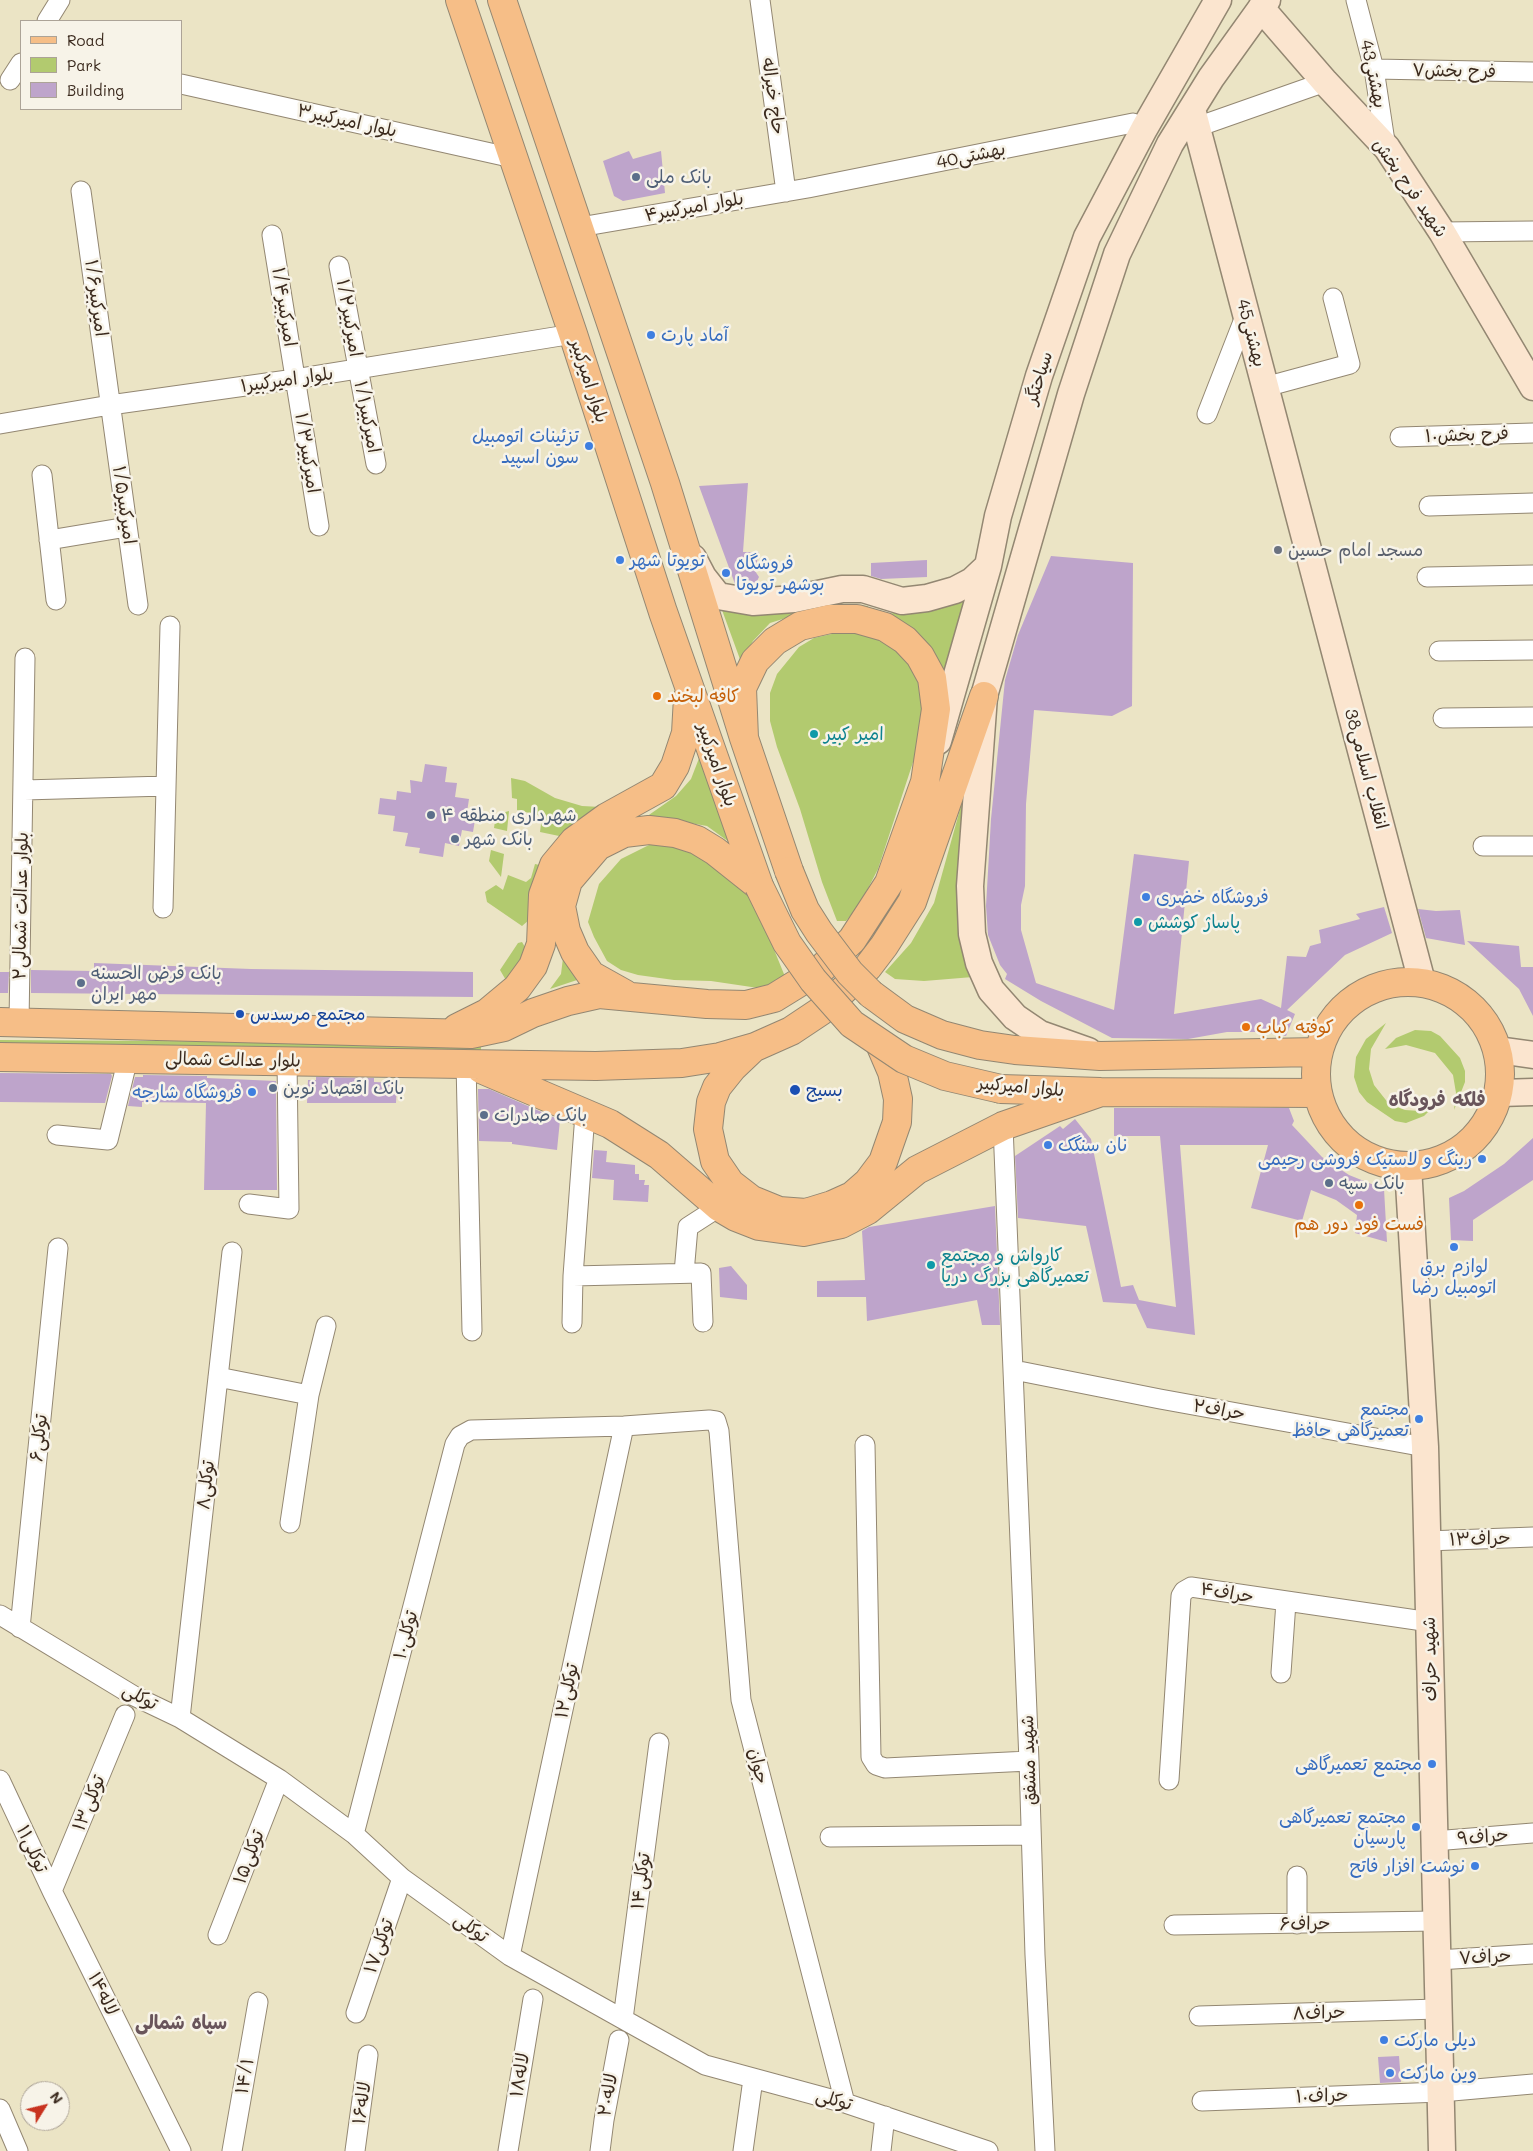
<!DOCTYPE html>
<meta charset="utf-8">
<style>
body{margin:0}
#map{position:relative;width:1533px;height:2151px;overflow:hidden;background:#ebe4c5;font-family:Mali,sans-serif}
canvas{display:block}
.legend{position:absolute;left:20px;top:20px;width:162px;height:90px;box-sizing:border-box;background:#f7f3e8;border:1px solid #aca397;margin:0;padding:6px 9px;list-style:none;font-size:15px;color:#3b2a1e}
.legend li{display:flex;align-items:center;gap:10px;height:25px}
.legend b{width:25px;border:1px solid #aca397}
.north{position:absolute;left:20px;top:2081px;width:50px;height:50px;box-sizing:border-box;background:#f7f3e8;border:1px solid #aca397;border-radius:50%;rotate:54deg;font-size:14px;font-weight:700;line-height:20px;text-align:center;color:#3b2a1e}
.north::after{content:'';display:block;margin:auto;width:18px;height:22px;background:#c8321e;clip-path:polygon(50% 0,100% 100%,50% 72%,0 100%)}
</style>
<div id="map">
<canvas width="1533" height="2151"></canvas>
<ul class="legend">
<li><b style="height:6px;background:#f6be87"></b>Road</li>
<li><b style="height:14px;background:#b2ca6f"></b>Park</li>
<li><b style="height:14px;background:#bea4cb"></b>Building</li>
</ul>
<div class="north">N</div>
</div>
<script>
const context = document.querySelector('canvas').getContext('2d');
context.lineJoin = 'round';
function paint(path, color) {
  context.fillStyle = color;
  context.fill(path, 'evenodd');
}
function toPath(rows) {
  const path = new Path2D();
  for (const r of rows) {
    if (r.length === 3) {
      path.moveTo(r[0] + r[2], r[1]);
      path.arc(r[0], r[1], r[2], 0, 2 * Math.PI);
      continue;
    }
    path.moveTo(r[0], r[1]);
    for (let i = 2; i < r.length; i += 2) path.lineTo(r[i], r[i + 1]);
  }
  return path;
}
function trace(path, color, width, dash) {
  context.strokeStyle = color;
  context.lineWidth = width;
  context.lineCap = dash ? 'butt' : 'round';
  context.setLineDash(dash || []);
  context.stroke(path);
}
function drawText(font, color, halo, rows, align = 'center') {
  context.font = font + ' Mali,"Playpen Sans Arabic",sans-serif';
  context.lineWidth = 5;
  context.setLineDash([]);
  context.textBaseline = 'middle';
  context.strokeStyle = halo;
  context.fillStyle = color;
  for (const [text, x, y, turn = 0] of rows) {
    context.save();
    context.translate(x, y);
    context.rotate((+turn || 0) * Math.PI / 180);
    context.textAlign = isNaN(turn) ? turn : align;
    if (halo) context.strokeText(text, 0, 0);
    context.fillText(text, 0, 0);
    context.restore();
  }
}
paint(toPath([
 [969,595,946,687,918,635,905,623,888,614,926,608],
 [820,602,868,606,866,612,821,607,770,623,753,641,741,662,722,610],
 [849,630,887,638,914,669,923,694,926,715,916,753,878,869,860,904,846,921,837,921,822,882,800,809,777,747,770,721,770,693,777,674,799,647,814,638],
 [703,748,736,847,707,826,667,819,636,824,676,796,691,779],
 [969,777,973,977,924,981,895,979,885,972,911,943,934,903],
 [511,778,525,781,555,798,582,806,601,807,564,837,540,832,542,816,517,810,517,799,512,798],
 [509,811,507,831,494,828,495,821,502,813],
 [672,843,691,848,735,875,755,903,786,979,765,989,711,981,674,980,638,975,621,970,607,961,594,937,588,922,599,884,621,859,651,844],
 [491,850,504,854,501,877,489,861],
 [535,864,544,866,529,920,522,926,487,902,485,892,496,885,503,890,508,875,526,882,531,878],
 [522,942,528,952,507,982,500,970,518,943],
 [564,950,577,980,550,989,561,974],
 [1386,1023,1371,1049,1369,1069,1374,1085,1389,1104,1405,1110,1420,1111,1434,1106,1424,1116,1406,1123,1395,1121,1367,1102,1359,1092,1354,1077,1356,1057,1366,1039],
 [1415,1030,1431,1031,1440,1036,1460,1058,1465,1071,1465,1082,1454,1110,1456,1093,1453,1075,1435,1053,1406,1045,1385,1049,1396,1038],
 [0,1040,310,1042,481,1047,481,1051,0,1048]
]), '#b2ca6f');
paint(toPath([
 [629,151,633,159,661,151,665,193,623,201,614,196,603,161],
 [748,483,743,552,759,552,755,571,759,577,754,587,735,584,699,486],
 [1051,556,1133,563,1132,706,1112,716,1034,710,1026,804,1025,886,1021,905,1021,930,1036,983,1114,1010,1134,854,1189,861,1174,1014,1261,999,1281,1008,1287,956,1306,957,1310,946,1321,943,1319,930,1360,919,1356,914,1384,907,1392,933,1345,955,1287,1010,1295,1014,1286,1036,1265,1032,1227,1032,1188,1039,1112,1038,1041,1001,1005,979,1007,974,1000,965,988,935,986,906,991,819,1005,680,1018,635],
 [927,560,927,577,881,579,871,576,871,563],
 [425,764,447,767,445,782,457,783,455,797,469,799,467,812,476,814,473,832,462,830,459,846,445,843,443,857,419,853,420,848,405,846,408,833,393,831,395,816,378,814,380,798,396,800,397,791,411,793,410,780,422,782],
 [1418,909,1436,911,1460,910,1465,945,1426,938],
 [1467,941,1519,946,1521,967,1533,967,1533,1016,1519,989],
 [94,963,251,969,473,972,473,997,31,993,31,970,94,971],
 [0,972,9,972,8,993,0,993],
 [0,1073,111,1074,112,1076,105,1103,0,1102],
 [143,1075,207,1076,207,1078,276,1081,277,1190,204,1190,206,1103,142,1102,142,1107,128,1106,135,1077,143,1077],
 [316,1077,374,1078,374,1082,397,1083,396,1103,307,1103,308,1080,316,1080],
 [478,1089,489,1089,560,1120,557,1150,512,1144,512,1142,479,1141],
 [1114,1108,1289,1108,1294,1121,1292,1125,1322,1157,1349,1175,1384,1189,1387,1242,1355,1233,1357,1215,1336,1200,1311,1190,1302,1221,1251,1208,1268,1145,1180,1145,1195,1335,1147,1328,1136,1304,1103,1302,1086,1226,1018,1218,1015,1156,1060,1126,1063,1129,1075,1119,1091,1139,1121,1287,1133,1285,1139,1300,1176,1307,1160,1136,1114,1136],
 [1533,1138,1533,1180,1473,1220,1473,1241,1451,1240,1449,1198,1464,1191,1504,1164],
 [594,1150,607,1151,606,1162,635,1165,635,1174,639,1174,639,1180,645,1180,644,1185,649,1185,648,1202,613,1200,614,1180,592,1178],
 [995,1206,1000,1325,982,1325,977,1300,867,1321,866,1297,817,1297,817,1281,865,1280,862,1231,869,1227],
 [731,1266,747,1285,747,1300,720,1297,719,1268],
 [1399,2056,1401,2082,1380,2083,1378,2057]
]), '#bea4cb');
const street = toPath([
 [760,0,786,192],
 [1356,0,1374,69,1386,148],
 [47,21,60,0],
 [1374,69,1533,72],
 [10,80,21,63],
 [181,84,513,158],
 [1197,127,1325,82],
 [81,191,138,605],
 [580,227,808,188,1133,123],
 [1442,232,1533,231],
 [272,235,319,526],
 [339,266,376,464],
 [1265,387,1350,364,1333,298],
 [1207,414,1246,314],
 [0,424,110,405,295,379,573,334],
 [1400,437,1533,433],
 [42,475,56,600],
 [1429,506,1533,503],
 [49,540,127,527],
 [1427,577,1533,575],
 [1439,651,1533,650],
 [1443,718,1533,717],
 [24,790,166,786],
 [1483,846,1533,846],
 [163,908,170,626],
 [19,1022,25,658],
 [466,1063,472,1331],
 [1003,1126,1029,1761,1035,1955,1045,2151],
 [57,1135,108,1140,128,1058],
 [249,1204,289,1209,287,1061],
 [684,1273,688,1227,719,1207],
 [573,1276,701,1273,703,1322],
 [572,1323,573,1276,585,1114],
 [1014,1370,1160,1399,1425,1447],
 [218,1377,309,1395],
 [865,1445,871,1757,876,1765,885,1768,1029,1761],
 [290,1523,309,1395,326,1326],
 [1427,1541,1533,1537],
 [0,1615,134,1696,180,1718,279,1779,354,1834,402,1878,510,1956,705,2065,845,2103,988,2151],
 [20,1628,58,1248],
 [1281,1673,1286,1602],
 [180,1718,232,1252],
 [0,1780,52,1891,181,2151],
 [1169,1780,1181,1596,1184,1591,1191,1587,1430,1622],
 [354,1834,455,1444,460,1436,471,1430,624,1426,709,1420,716,1421,719,1431,741,1700,845,2103],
 [830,1837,1031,1835],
 [1434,1841,1533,1833],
 [1297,1876,1297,1924],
 [52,1891,125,1715],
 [1174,1925,1436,1921],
 [218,1935,279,1779],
 [510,1956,624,1426],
 [1438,1960,1533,1954],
 [356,2013,402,1878],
 [1199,2016,1438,2009],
 [623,2019,659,1743],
 [1202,2101,1441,2092,1533,2084],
 [0,2109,18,2151],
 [232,2151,258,2002],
 [355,2151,368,2055],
 [508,2151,533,1999],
 [600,2151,604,2120,619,2040],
 [743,2151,753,2079],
 [881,2151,885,2116]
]);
const secondary = toPath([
 [1261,8,1325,82,1387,148,1442,232,1533,387],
 [1192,109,1422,982],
 [693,558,703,577,718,596,753,602,794,599,842,589,863,589,902,601,927,598,955,590,972,581,988,566],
 [938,741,988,566,998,516,1039,376,1087,237,1144,129,1218,0],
 [1498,1050,1533,1055],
 [1088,1051,1040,1034,1015,1017,991,990,979,963,972,934,970,886,984,696,1071,394,1117,254,1170,144,1211,78,1267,0],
 [1500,1093,1533,1092],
 [1408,1167,1425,1447,1442,2151]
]);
const primary = toPath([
 [460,0,573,334,663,612,759,886],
 [502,0,665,483,744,738,789,871],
 [1408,1074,92],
 [625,994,591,975,575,952,566,931,561,906,568,881,598,846,624,833,649,830,675,833,697,840,715,851,759,886],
 [871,994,905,1019,942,1035,980,1045,1015,1050,1100,1056,1318,1052],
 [0,1022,471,1034,504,1027,533,1013,568,1001,599,994,707,1004,746,1005,774,998,821,969,852,940,889,883,925,782,936,709,932,678,920,656,905,640,885,627,857,619,830,619,800,626,775,641,755,661,742,688,744,738],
 [457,1028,487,1013,517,988,533,966,541,944,543,895,554,865,574,841,607,817,663,786,675,766,686,733,688,697],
 [753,1048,733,1067,717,1087,711,1102,708,1129,715,1161,730,1183,752,1200,779,1211,806,1213,832,1205,852,1196,868,1182,883,1162,897,1122,898,1099,892,1072,880,1044],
 [0,1057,596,1066,682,1063,720,1057,755,1047,791,1031,821,1011,868,967,884,946,912,902,984,696],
 [481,1069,610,1124,659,1155,719,1207,736,1217,759,1226,803,1232,841,1224,868,1210,917,1170,1003,1126,1101,1092],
 [1001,1089,1101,1092,1317,1093]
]);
trace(street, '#938772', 21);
trace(secondary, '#938772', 29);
trace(primary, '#938772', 30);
trace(street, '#fff', 19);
trace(secondary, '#fbe5cf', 26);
trace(primary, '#f6be87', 28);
const primaryBridge = toPath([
 [789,871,805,910,819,932,850,973,871,994],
 [759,886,787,943,813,980,852,1024,904,1059,945,1076,1001,1089]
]);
trace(primaryBridge, '#938772', 30, []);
trace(primaryBridge, '#f6be87', 28);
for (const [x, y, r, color] of [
 [636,177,5,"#5c6f8a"],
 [651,335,5,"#3f7fe0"],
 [589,446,5,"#3f7fe0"],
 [1278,550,5,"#6b7280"],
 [620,560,5,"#3f7fe0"],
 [726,573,5,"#3f7fe0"],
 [657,696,5,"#e8710a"],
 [814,734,5,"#0f9aa8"],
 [431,815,5,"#5c6f8a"],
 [455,839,5,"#5c6f8a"],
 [1146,897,5,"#3f7fe0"],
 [1138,922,5,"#0f9aa8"],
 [81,983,5,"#5c6f8a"],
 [240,1014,5,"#1a4fb4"],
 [1246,1027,5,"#e8710a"],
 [273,1088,5,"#5c6f8a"],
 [795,1090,6,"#1a4fb4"],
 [252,1092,5,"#3f7fe0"],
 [484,1115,5,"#5c6f8a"],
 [1048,1145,5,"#3f7fe0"],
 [1482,1159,5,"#3f7fe0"],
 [1329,1183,5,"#5c6f8a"],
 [1359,1205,5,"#e8710a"],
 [1454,1247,5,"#3f7fe0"],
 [931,1265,5,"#0f9aa8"],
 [1419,1419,5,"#3f7fe0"],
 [1432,1764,5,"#3f7fe0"],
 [1416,1827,5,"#3f7fe0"],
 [1475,1866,5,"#3f7fe0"],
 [1384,2040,5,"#3f7fe0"],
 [1390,2073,5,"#3f7fe0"]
]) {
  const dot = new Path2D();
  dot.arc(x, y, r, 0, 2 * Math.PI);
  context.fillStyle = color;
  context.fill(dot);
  trace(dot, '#f7f3e8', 2);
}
drawText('18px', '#3b2a1e', '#f7f3e8', [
 ["فرح بخش۷",1454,71,1],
 ["43بهشتی",1373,74,78],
 ["حاج خیراله",773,96,82],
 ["بلوار امیرکبیر۳",347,121,12],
 ["40بهشتی",971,156,-12],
 ["شهید فرح بخش",1410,188,55],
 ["۴بلوار امیرکبیر",694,207,-10],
 ["امیرکبیر۱/۶",96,298,82],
 ["امیرکبیر۱/۴",284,307,81],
 ["امیرکبیر۱/۲",349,318,80],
 ["بهشتی45",1251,333,75],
 ["سیاحتگر",1039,378,-72],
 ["بلوار امیرکبیر۱",287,380,-8],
 ["بلوار امیرکبیر",589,381,72],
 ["امیرکبیر۱/۱",367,417,79],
 ["فرح بخش۱۰",1467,435,-2],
 ["امیرکبیر۱/۳",307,453,81],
 ["امیرکبیر۱/۵",124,505,82],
 ["بلوار امیرکبیر",717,765,71],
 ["38انقلاب اسلامی",1366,769,75],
 ["بلوار عدالت شمالی۲",21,906,-89],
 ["بلوار عدالت شمالی",233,1060,1],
 ["بلوار امیرکبیر",1021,1087,5],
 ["حراف۲",1219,1410,10],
 ["توکلی۶",39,1438,-84],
 ["توکلی۸",206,1485,-84],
 ["حراف۱۳",1480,1539,-2],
 ["حراف۴",1227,1593,9],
 ["۱۰توکلی",406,1635,-75],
 ["شهید حراف",1430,1659,-91],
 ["توکلی۱۲",567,1691,-78],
 ["توکلی",140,1697,28],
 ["شهید مشفق",1029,1760,-92],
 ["جوان",758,1766,76],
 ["توکلی۱۳",89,1803,-68],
 ["حراف۹",1483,1837,-5],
 ["توکلی۱۱",32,1849,65],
 ["توکلی۱۵",249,1857,-69],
 ["توکلی۱۴",641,1881,-83],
 ["حراف۶",1305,1924,-1],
 ["توکلی",471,1928,36],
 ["توکلی۱۷",379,1946,-71],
 ["حراف۷",1485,1957,-3],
 ["لاله۱۴",103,1994,64],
 ["حراف۸",1319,2013,-2],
 ["لاله۱۸",520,2075,-81],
 ["۱۴/۱",245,2076,-80],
 ["لاله۲۰",608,2095,-80],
 ["حراف۱۰",1322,2096,-2],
 ["توکلی",834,2100,16],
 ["لاله۱۶",362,2103,-82]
]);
drawText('18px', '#4e5e75', '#f7f3e8', [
 ["بانک ملی",646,177],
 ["شهرداری منطقه ۴",441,815],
 ["بانک شهر",465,839],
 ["بانک قرض الحسنه",91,973],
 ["مهر ایران",91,994],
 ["بانک اقتصاد نوین",283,1088],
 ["بانک صادرات",494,1115],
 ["بانک سپه",1339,1183]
], 'left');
drawText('18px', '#366cbe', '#f7f3e8', [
 ["آماد پارت",661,335],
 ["تزئینات اتومبیل",579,436,"right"],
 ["سون اسپید",579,457,"right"],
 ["تویوتا شهر",630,560],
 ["فروشگاه",736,563],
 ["بوشهر تویوتا",736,584],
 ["فروشگاه خضری",1156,897],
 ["فروشگاه شارجه",242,1092,"right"],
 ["نان سنگک",1058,1145],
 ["رینگ و لاستیک فروشی رحیمی",1472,1159,"right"],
 ["لوازم برق",1454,1266,"center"],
 ["اتومبیل رضا",1454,1287,"center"],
 ["مجتمع",1409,1409,"right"],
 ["تعمیرگاهی حافظ",1409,1430,"right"],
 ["مجتمع تعمیرگاهی",1422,1764,"right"],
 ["مجتمع تعمیرگاهی",1406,1817,"right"],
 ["پارسیان",1406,1838,"right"],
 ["نوشت افزار فاتح",1465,1866,"right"],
 ["دیلی مارکت",1394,2040],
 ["وین مارکت",1400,2073]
], 'left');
drawText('18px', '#5b616d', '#f7f3e8', [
 ["مسجد امام حسین",1288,550]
], 'left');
drawText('18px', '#c56008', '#f7f3e8', [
 ["کافه لبخند",667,696],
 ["کوفته کباب",1256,1027],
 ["فست فود دور هم",1359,1224,"center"]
], 'left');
drawText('18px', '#0d838f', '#f7f3e8', [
 ["امیر کبیر",824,734],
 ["پاساژ کوشش",1148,922],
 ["کارواش و مجتمع",941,1255],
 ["تعمیرگاهی بزرگ دریا",941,1276]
], 'left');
drawText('18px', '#164399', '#f7f3e8', [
 ["مجتمع مرسدس",250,1014],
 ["بسیج",806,1090]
], 'left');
drawText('bold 19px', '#69555b', '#f7f3e8', [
 ["فلکه فرودگاه",1437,1100],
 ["سپاه شمالی",181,2023]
]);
</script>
